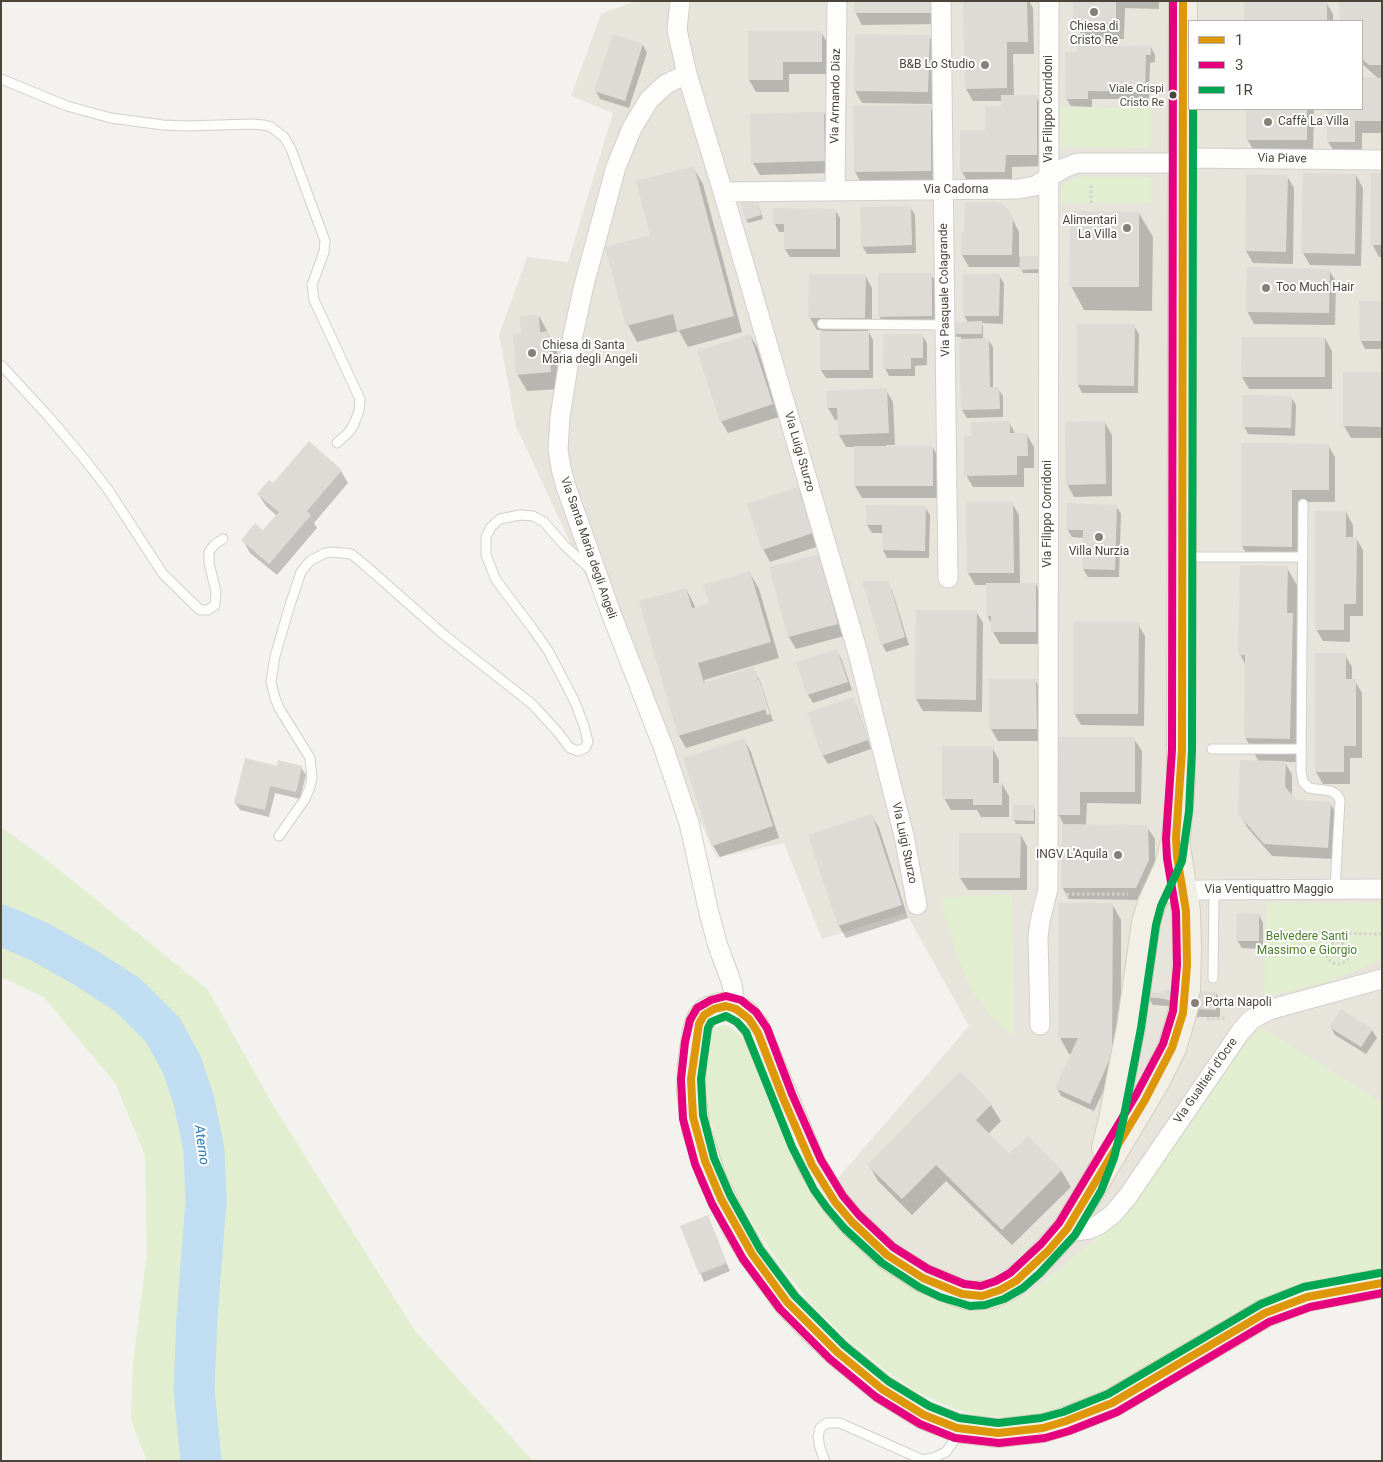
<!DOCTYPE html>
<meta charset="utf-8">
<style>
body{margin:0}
#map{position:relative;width:1383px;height:1462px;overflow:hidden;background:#f4f2ee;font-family:Roboto,sans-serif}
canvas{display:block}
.frame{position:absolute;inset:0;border:2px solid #4b4439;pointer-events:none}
.legend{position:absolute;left:1188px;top:20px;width:175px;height:90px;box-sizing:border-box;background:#fff;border:1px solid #b7b4b0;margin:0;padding:6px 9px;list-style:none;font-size:15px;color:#4b4439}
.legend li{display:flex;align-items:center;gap:10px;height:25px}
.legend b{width:25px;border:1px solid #b7b4b0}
</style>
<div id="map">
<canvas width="1383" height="1462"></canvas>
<div class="frame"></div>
<ul class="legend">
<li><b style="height:6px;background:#dd9709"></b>1</li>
<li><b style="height:6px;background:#e5007d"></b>3</li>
<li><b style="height:6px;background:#00a651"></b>1R</li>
</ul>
</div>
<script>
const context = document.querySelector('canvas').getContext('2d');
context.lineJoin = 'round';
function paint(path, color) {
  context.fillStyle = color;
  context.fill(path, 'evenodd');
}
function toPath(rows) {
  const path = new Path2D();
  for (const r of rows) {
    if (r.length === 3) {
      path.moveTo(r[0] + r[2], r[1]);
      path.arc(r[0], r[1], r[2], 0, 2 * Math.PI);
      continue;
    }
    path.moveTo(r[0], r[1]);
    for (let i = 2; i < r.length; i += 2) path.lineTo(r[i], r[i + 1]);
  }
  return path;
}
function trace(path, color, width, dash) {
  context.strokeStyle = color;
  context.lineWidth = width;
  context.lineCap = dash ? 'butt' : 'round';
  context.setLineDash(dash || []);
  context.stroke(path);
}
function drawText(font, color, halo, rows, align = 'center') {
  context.font = font + ' Roboto,sans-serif';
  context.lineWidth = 4;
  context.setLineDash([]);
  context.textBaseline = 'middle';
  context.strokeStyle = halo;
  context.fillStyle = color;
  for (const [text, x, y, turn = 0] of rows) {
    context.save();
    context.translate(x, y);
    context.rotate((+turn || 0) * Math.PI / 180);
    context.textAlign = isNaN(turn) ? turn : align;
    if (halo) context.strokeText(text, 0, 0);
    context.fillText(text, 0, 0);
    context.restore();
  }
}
paint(toPath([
 [636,1,1382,1,1382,1104,1359,1088,1243,1048,1132,1205,1087,1247,1036,1288,1022,1297,1005,1303,964,1308,928,1297,899,1279,820,1199,969,1026,906,913,822,939,784,843,717,858,516,426,499,335,527,257,568,262,613,113,571,96,601,14],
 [1189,21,1362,21,1362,109,1189,109]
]), '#e7e4dc');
paint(toPath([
 [1060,107,1151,108,1150,148,1059,147],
 [1080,177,1151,177,1151,203,1060,203,1061,190,1064,185,1070,180],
 [1,827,47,860,208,990,273,1105,415,1331,533,1461,147,1461,131,1421,133,1363,147,1252,145,1155,115,1083,44,997,1,977],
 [1012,894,1014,1037,997,1023,972,991,957,955,945,916,941,898],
 [1267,903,1382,903,1382,960,1325,982,1264,997],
 [723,1025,732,1027,744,1040,777,1120,793,1154,899,1279,928,1297,964,1308,1005,1303,1022,1297,1036,1288,1087,1247,1132,1205,1243,1048,1261,1027,1359,1088,1382,1104,1382,1269,1325,1280,1266,1298,1236,1312,1205,1331,1137,1374,1101,1392,1068,1405,1038,1414,1007,1417,975,1415,947,1406,917,1392,886,1371,848,1340,810,1303,779,1263,754,1226,735,1191,721,1160,709,1113,706,1089,707,1050,712,1032,715,1028]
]), '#e1eecf');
paint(toPath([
 [938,1,938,24,862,25,855,12],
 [964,1,1029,1,1033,8,1034,54,1013,54,1014,97,1036,96,1043,109,1044,166,1012,167,1012,184,969,184,962,172,1002,107,1002,101,973,101,966,89],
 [1074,1,1159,1,1159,9,1125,8,1124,39,1084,39,1074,22],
 [1340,1,1382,1,1382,133,1362,133,1362,154,1336,154,1328,142,1329,109,1362,109,1362,84,1379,79,1362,64,1362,21,1341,21],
 [1326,2,1333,14,1333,21,1245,21,1245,3],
 [821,32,828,44,828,74,789,74,789,92,756,92,749,80],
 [856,35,929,36,936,48,935,104,862,103,855,91],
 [614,36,643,45,647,53,629,108,600,99,596,91],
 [1151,47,1155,55,1155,62,1150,63,1149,99,1092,99,1092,107,1071,106,1066,98],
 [930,107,937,119,937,183,862,184,855,172],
 [1247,109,1314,109,1313,152,1254,151,1247,139],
 [824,113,831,125,831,173,760,175,753,163],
 [693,167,703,184,742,332,688,347,679,331,637,342,628,325,652,236],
 [1382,174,1382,257,1379,257,1372,244],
 [1356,175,1363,188,1361,266,1310,265,1303,253],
 [1287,176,1294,188,1293,264,1253,263,1246,251],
 [757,200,763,219,748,223,746,219],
 [910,207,915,215,916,253,867,254,862,246],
 [835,210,840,218,840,257,790,257,785,249,785,232,779,232,775,224],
 [1009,212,1019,232,1019,257,1039,257,1041,261,1041,273,1023,273,1021,267,969,267,962,255],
 [1139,213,1153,237,1152,311,1084,310,1071,286],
 [1329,270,1336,282,1335,325,1254,324,1247,311],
 [931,274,938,286,939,328,886,328,879,316],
 [865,275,872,288,872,330,868,330,873,340,873,378,826,378,821,370,822,330,817,330,810,318],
 [999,276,1004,283,1003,324,981,323,983,326,983,340,988,339,993,347,993,389,998,389,1003,396,1003,417,967,418,962,410,961,337,957,337,955,334,968,323,964,315],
 [1382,302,1382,349,1365,349,1361,341],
 [539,316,557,349,560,389,527,391,517,374,522,334],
 [1134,326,1139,334,1138,393,1082,393,1078,385],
 [750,335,757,347,779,417,728,433,721,421],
 [922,335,927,343,927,365,915,366,915,376,889,376,885,368],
 [1325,338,1332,351,1332,389,1249,389,1242,377],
 [1344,373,1382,373,1382,438,1351,438,1344,426],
 [886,390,893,402,895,445,886,445,886,448,933,448,940,460,940,498,862,498,855,486,855,447,846,447,839,435,838,420,835,420,828,408,828,392],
 [1291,397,1296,405,1295,436,1248,434,1244,426],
 [1009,422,1016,435,1027,435,1034,447,1034,468,1024,468,1024,487,973,487,966,475,972,437],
 [1105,423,1112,435,1112,496,1074,497,1067,484],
 [1242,445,1328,445,1335,457,1335,502,1298,502,1298,558,1249,558,1242,546],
 [341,471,348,483,314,523,317,528,277,575,250,553,243,540,264,532,277,516,266,506,258,494,273,484],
 [798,489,805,501,819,546,770,562,763,549],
 [1012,503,1019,515,1020,584,1036,584,1043,597,1042,644,1000,644,993,632,992,625,987,615,987,585,975,585,968,573],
 [1116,506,1121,514,1119,577,1088,577,1083,569,1084,538,1072,537,1067,529],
 [925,507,930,515,929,558,887,558,883,550,883,533,872,533,867,525],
 [1346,512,1353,525,1353,538,1356,538,1363,550,1363,616,1350,616,1350,642,1323,641,1316,629],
 [818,555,825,568,844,636,796,649,789,637,771,568],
 [1287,568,1301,592,1303,762,1285,762,1292,775,1292,796,1297,801,1330,803,1337,815,1335,859,1272,856,1247,827,1240,814,1259,762,1245,737,1246,666,1240,654],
 [750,573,759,589,779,658,704,680,705,683,753,669,760,681,773,721,686,748,679,736,686,589,696,608,710,604],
 [757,680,759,680,770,714,767,715],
 [888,582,892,590,909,645,886,652,882,644],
 [917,611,976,611,983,623,982,712,923,711,916,699],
 [1138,624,1145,636,1144,726,1081,725,1074,713],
 [836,650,841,658,852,690,813,703,808,695,798,663],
 [1345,655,1352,667,1352,681,1355,681,1362,693,1362,758,1350,758,1350,784,1323,784,1316,772],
 [1035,680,1043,693,1043,741,998,741,991,729],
 [852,699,857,707,871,749,828,764,823,756,809,714],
 [1059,738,1134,739,1142,751,1141,804,1087,803,1086,825,1147,827,1155,839,1155,872,1142,900,1069,899,1062,887,1064,825,1058,814],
 [744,740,751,752,779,838,720,857,713,845],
 [992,747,999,760,999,784,1002,784,1009,796,1009,817,981,817,977,810,951,810,944,798],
 [278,767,301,767,306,775,300,799,275,793,269,817,240,810,235,803],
 [1033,806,1035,810,1035,824,1016,824,1014,820],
 [872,816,879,828,908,918,846,938,839,926],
 [1020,834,1027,846,1027,890,968,890,960,878],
 [1112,904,1121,920,1121,1054,1094,1111,1061,1096,1057,1088,1072,1054,1069,1054,1060,1038],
 [1259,915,1263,923,1263,949,1242,948,1237,940],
 [1216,993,1220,1001,1220,1017,1196,1017,1170,1006,1153,1005,1148,997],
 [1331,1027,1372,1030,1377,1038,1366,1054,1335,1035],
 [960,1073,991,1105,1001,1121,988,1134,1010,1155,1061,1170,1071,1187,1012,1245,946,1181,912,1215,878,1181,869,1165],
 [707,1217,730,1271,704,1282,681,1227]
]), '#0003');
trace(toPath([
 [1,925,40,942,86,968,128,995,163,1030,182,1065,194,1101,204,1150,206,1201,197,1318,194,1390,201,1461]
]), '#c0ddf1', 41);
paint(toPath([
 [854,1,932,1,932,13,854,13],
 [963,1,1027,1,1028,42,1007,42,1007,88,965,89],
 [1073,1,1116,1,1116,23,1073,22],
 [1280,1,1327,1,1327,21,1244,21,1244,2],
 [1339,1,1382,1,1382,65,1369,65,1362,59,1362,21,1340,21],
 [748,31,822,31,822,62,783,62,783,80,748,80],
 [613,34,643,44,625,101,594,91],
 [855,34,930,35,928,92,854,91],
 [1077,45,1151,46,1151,55,1146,55,1145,92,1088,91,1088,99,1065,99,1065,52,1077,52],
 [1362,77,1382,78,1382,121,1355,121,1355,142,1327,142,1327,109,1362,109],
 [1001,95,1037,95,1037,155,1006,155,1005,172,960,172,960,130,985,130,985,106,1001,106],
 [931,105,931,171,854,172,853,106],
 [1246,109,1307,109,1307,140,1246,140],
 [804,112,824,112,825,161,751,163,750,114],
 [694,166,734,316,677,331,673,314,626,326,605,247,650,235,636,181],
 [1303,173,1356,174,1355,254,1301,253],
 [1371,173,1382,173,1382,245,1370,245],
 [1246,174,1288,175,1286,252,1245,251],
 [757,199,761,215,745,220,740,200],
 [965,202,996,202,1004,205,1010,211,1013,218,1012,255,961,255,961,232,964,232],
 [911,206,912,245,861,247,860,207],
 [773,208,836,209,836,249,784,249,784,224,773,224],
 [1070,211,1139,212,1139,287,1069,287],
 [1020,256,1039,256,1039,269,1019,270],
 [1247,267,1330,269,1329,313,1246,312],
 [878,273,932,273,932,316,878,317],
 [809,274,866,274,865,318,808,318],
 [963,274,1000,274,999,316,963,316],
 [1359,301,1382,301,1382,341,1360,341],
 [539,315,540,332,549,331,551,372,516,375,513,334,521,333,520,316],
 [982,321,982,334,954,334,954,322],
 [1077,324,1135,324,1134,386,1077,385],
 [820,331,869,331,869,370,820,370],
 [750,334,773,404,720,422,697,351],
 [884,334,923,334,923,358,911,358,911,369,883,369],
 [1242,337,1325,337,1325,377,1241,377],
 [989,338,990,387,999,387,1000,409,961,410,959,339],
 [1343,372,1382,372,1382,427,1343,426],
 [887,388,889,433,838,435,837,408,827,408,826,391],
 [1243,395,1292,396,1291,428,1242,427],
 [1010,421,1010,433,1027,433,1028,456,1017,456,1017,475,964,476,964,436,971,436,971,422],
 [1105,421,1106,484,1066,485,1065,422],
 [309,441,342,470,307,511,311,515,269,564,241,540,255,523,263,530,279,512,257,494,269,480,273,483],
 [1241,443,1329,444,1329,490,1292,490,1292,547,1241,546],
 [854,446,933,446,933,486,854,486],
 [798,487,813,533,762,550,747,504],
 [966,502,1013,502,1014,573,967,573],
 [1067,503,1117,505,1115,570,1082,569,1083,530,1066,530],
 [866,505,926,506,925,551,882,550,882,525,866,525],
 [1315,511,1346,511,1346,537,1357,537,1356,604,1344,604,1344,630,1315,630],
 [819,554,838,624,788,637,769,567],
 [1240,565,1288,566,1287,613,1293,613,1290,739,1244,738,1245,655,1238,655],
 [750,571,771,642,698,663,704,683,754,667,767,709,678,736,639,601,686,588,692,608,709,603,703,585],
 [862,581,889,581,905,637,881,645],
 [986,583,1036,583,1036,632,991,632,991,616,986,616],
 [916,610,977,610,976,700,915,699],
 [1073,622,1139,622,1138,714,1073,714],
 [837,649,848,682,807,695,796,662],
 [1315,653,1346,653,1346,679,1356,679,1356,746,1344,746,1344,772,1315,772],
 [989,679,1036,679,1037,729,989,729],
 [853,697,868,740,822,756,807,713],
 [1058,737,1135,737,1135,792,1080,792,1080,815,1057,815],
 [744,738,773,826,712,846,683,758],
 [942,746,993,746,993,783,1002,783,1002,805,973,805,973,799,942,799],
 [245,758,277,766,278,760,302,766,296,792,270,786,265,810,234,803],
 [1240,760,1286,761,1285,787,1297,800,1331,802,1328,848,1264,844,1238,814],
 [1013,805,1034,805,1034,821,1012,820],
 [872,814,902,905,838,926,808,835],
 [1062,824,1148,825,1149,860,1136,888,1061,888],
 [959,833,1021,833,1020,878,959,878],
 [1058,903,1113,903,1112,1054,1090,1104,1055,1088,1078,1038,1058,1038],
 [1237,913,1259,914,1259,941,1236,941],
 [1163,990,1216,992,1216,1010,1191,1009,1165,999,1147,997,1148,992,1163,993],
 [1341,1009,1373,1029,1361,1047,1329,1027],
 [960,1071,992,1104,976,1120,1009,1154,1028,1136,1062,1170,1002,1230,936,1165,902,1199,867,1165],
 [708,1215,727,1263,699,1274,680,1226]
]), '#dedbd6');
const lane = toPath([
 [1,79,67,106,111,118,163,125,186,126,252,124,264,125,271,127,284,137,291,149,325,241,324,252,312,285,314,300,360,399,359,411,354,424,349,432,337,443],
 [822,324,945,325],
 [1,365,49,417,86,461,109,491,163,574,200,610,208,610,215,605,216,592,209,563,209,552,214,545,223,539],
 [1303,504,1301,771,1303,782,1309,788,1331,791,1337,795,1340,800,1335,890],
 [1185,557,1303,557],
 [1212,749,1301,749],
 [279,836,305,799,310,787,312,778,310,758,279,708,275,698,271,682,275,656,290,605,301,572,310,561,325,553,333,552,351,554,359,560,443,634,532,704,556,730,570,748,578,751,585,748,588,742,584,726,575,702,549,652,533,629,496,580,486,555,486,537,491,527,500,519,520,515,533,516,544,522,564,545,591,570],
 [1213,978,1214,890],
 [825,1461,820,1448,818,1437,820,1428,827,1423,840,1423,923,1460,933,1458,946,1452,953,1442,957,1430]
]);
const street = toPath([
 [680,1,677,30,687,74,723,192,858,653,904,836,917,905],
 [941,1,948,578],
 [687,74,666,84,649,100,632,128,616,167,584,285,573,335,560,417,558,450,561,468,566,487,612,616,664,749,689,823,709,913,718,946,732,984,734,996,732,1007],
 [1183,158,1382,160],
 [835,191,837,1],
 [723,192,1018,189,1035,186,1064,168,1077,163,1183,163],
 [1171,893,1200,890,1382,889],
 [1040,1025,1038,937,1040,921,1048,889,1049,1],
 [1067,1229,1075,1231,1089,1229,1100,1224,1113,1214,1128,1196,1241,1031,1251,1020,1261,1014,1272,1009,1382,979]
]);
const primary = toPath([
 [1176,847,1186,911,1187,947,1186,990],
 [1184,1007,1172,1048,1155,1082,1067,1229,1033,1266,1009,1286,992,1294,972,1296,962,1294,923,1278,887,1255,852,1222,835,1202,812,1165,755,1027,744,1014,732,1007,720,1007,708,1011,701,1019,697,1030,692,1063,691,1092,696,1129,712,1178,736,1227,752,1254,787,1302,814,1330,837,1352,882,1389,924,1415,957,1428,998,1433,1043,1428,1066,1421,1112,1403,1265,1313,1307,1297,1382,1283],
 [1106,1148,1113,1119,1131,1027,1146,923,1152,903,1169,866,1176,838,1181,783,1183,1]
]);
trace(lane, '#d2d0cb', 11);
trace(street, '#d2d0cb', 21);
trace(primary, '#d6cebb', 30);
trace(toPath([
 [1091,203,1091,184],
 [1067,894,1128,894],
 [1269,932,1382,934],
 [1338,953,11],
 [1207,1019,1226,1018]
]), '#d3d2cc', 3, [2.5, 2.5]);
trace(lane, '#fdfdfc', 9);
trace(street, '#fdfdfc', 19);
trace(primary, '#f2efe6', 28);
trace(toPath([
 [1183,1,1182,750,1176,838,1177,856,1186,911,1187,965,1183,1013,1172,1048,1145,1100,1067,1229,1048,1251,1016,1281,1000,1290,982,1296,962,1294,923,1278,887,1255,852,1222,835,1202,812,1165,783,1098,758,1033,749,1019,736,1009,726,1006,714,1009,704,1015,699,1024,691,1079,693,1117,705,1161,721,1199,752,1254,787,1302,837,1352,882,1389,924,1415,957,1428,998,1433,1043,1428,1066,1421,1112,1403,1265,1313,1307,1297,1382,1283]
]), '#dd9709', 8);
trace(toPath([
 [1173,1,1172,750,1166,839,1167,858,1176,912,1177,965,1173,1011,1163,1044,1136,1095,1059,1223,1041,1244,1010,1273,996,1281,981,1286,964,1284,928,1269,893,1247,859,1215,843,1196,821,1160,792,1094,767,1028,756,1012,741,1000,726,996,711,1000,697,1008,690,1020,685,1042,681,1079,683,1119,695,1164,712,1204,743,1259,780,1309,830,1359,876,1397,920,1424,955,1438,999,1443,1045,1438,1069,1431,1117,1412,1269,1322,1310,1307,1382,1293]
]), '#e5007d', 8);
trace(toPath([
 [1193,109,1192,750,1189,811,1182,861,1161,906,1156,925,1141,1028,1123,1121,1114,1158,1101,1191,1075,1235,1040,1273,1023,1288,1004,1299,985,1305,970,1306,940,1297,919,1287,882,1263,845,1229,827,1208,814,1190,792,1147,746,1032,737,1022,726,1016,711,1022,708,1028,701,1079,703,1115,714,1158,730,1195,760,1249,795,1296,844,1345,888,1381,929,1406,959,1418,998,1423,1041,1418,1063,1412,1108,1394,1261,1304,1304,1287,1380,1273]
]), '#00a651', 8);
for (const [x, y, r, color] of [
 [1094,12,5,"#868178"],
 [985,65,5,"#868178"],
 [1173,95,4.5,"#4b4439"],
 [1268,122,5,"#868178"],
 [1127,228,5,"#868178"],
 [1266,288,5,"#868178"],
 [532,353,5,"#868178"],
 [1099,537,5,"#868178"],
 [1118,855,5,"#868178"],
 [1195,1003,5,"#868178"]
]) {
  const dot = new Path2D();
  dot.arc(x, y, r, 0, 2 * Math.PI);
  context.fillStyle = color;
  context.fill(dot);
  trace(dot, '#fff', 2);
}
drawText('11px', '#4b4439', '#fff', [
 ["Viale Crispi",1164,89],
 ["Cristo Re",1164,103]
], 'right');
drawText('12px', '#4b4439', '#fff', [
 ["Chiesa di",1094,27,"center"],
 ["Cristo Re",1094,41,"center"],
 ["B&B Lo Studio",975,65,"right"],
 ["Caffè La Villa",1278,122],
 ["Alimentari",1117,221,"right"],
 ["La Villa",1117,235,"right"],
 ["Too Much Hair",1276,288],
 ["Chiesa di Santa",542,346],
 ["Maria degli Angeli",542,360],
 ["Villa Nurzia",1099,552,"center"],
 ["INGV L'Aquila",1108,855,"right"],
 ["Porta Napoli",1205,1003]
], 'left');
drawText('12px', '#4b4439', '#fff', [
 ["Via Armando Diaz",836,96,-89],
 ["Via Filippo Corridoni",1049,109,-90],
 ["Via Piave",1282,159,1],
 ["Via Cadorna",956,190],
 ["Via Pasquale Colagrande",945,290,-91],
 ["Via Luigi Sturzo",799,452,74],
 ["Via Filippo Corridoni",1048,514,-90],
 ["Via Santa Maria degli Angeli",588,548,71],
 ["Via Luigi Sturzo",904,843,78],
 ["Via Ventiquattro Maggio",1269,890],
 ["Via Gualtieri d'Ocre",1206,1081,-55]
]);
drawText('12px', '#4a7f2a', '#fff', [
 ["Belvedere Santi",1307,937],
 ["Massimo e Giorgio",1307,951]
]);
drawText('italic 14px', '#2e7ab2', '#fff', [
 ["Aterno",201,1145,82]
]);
</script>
